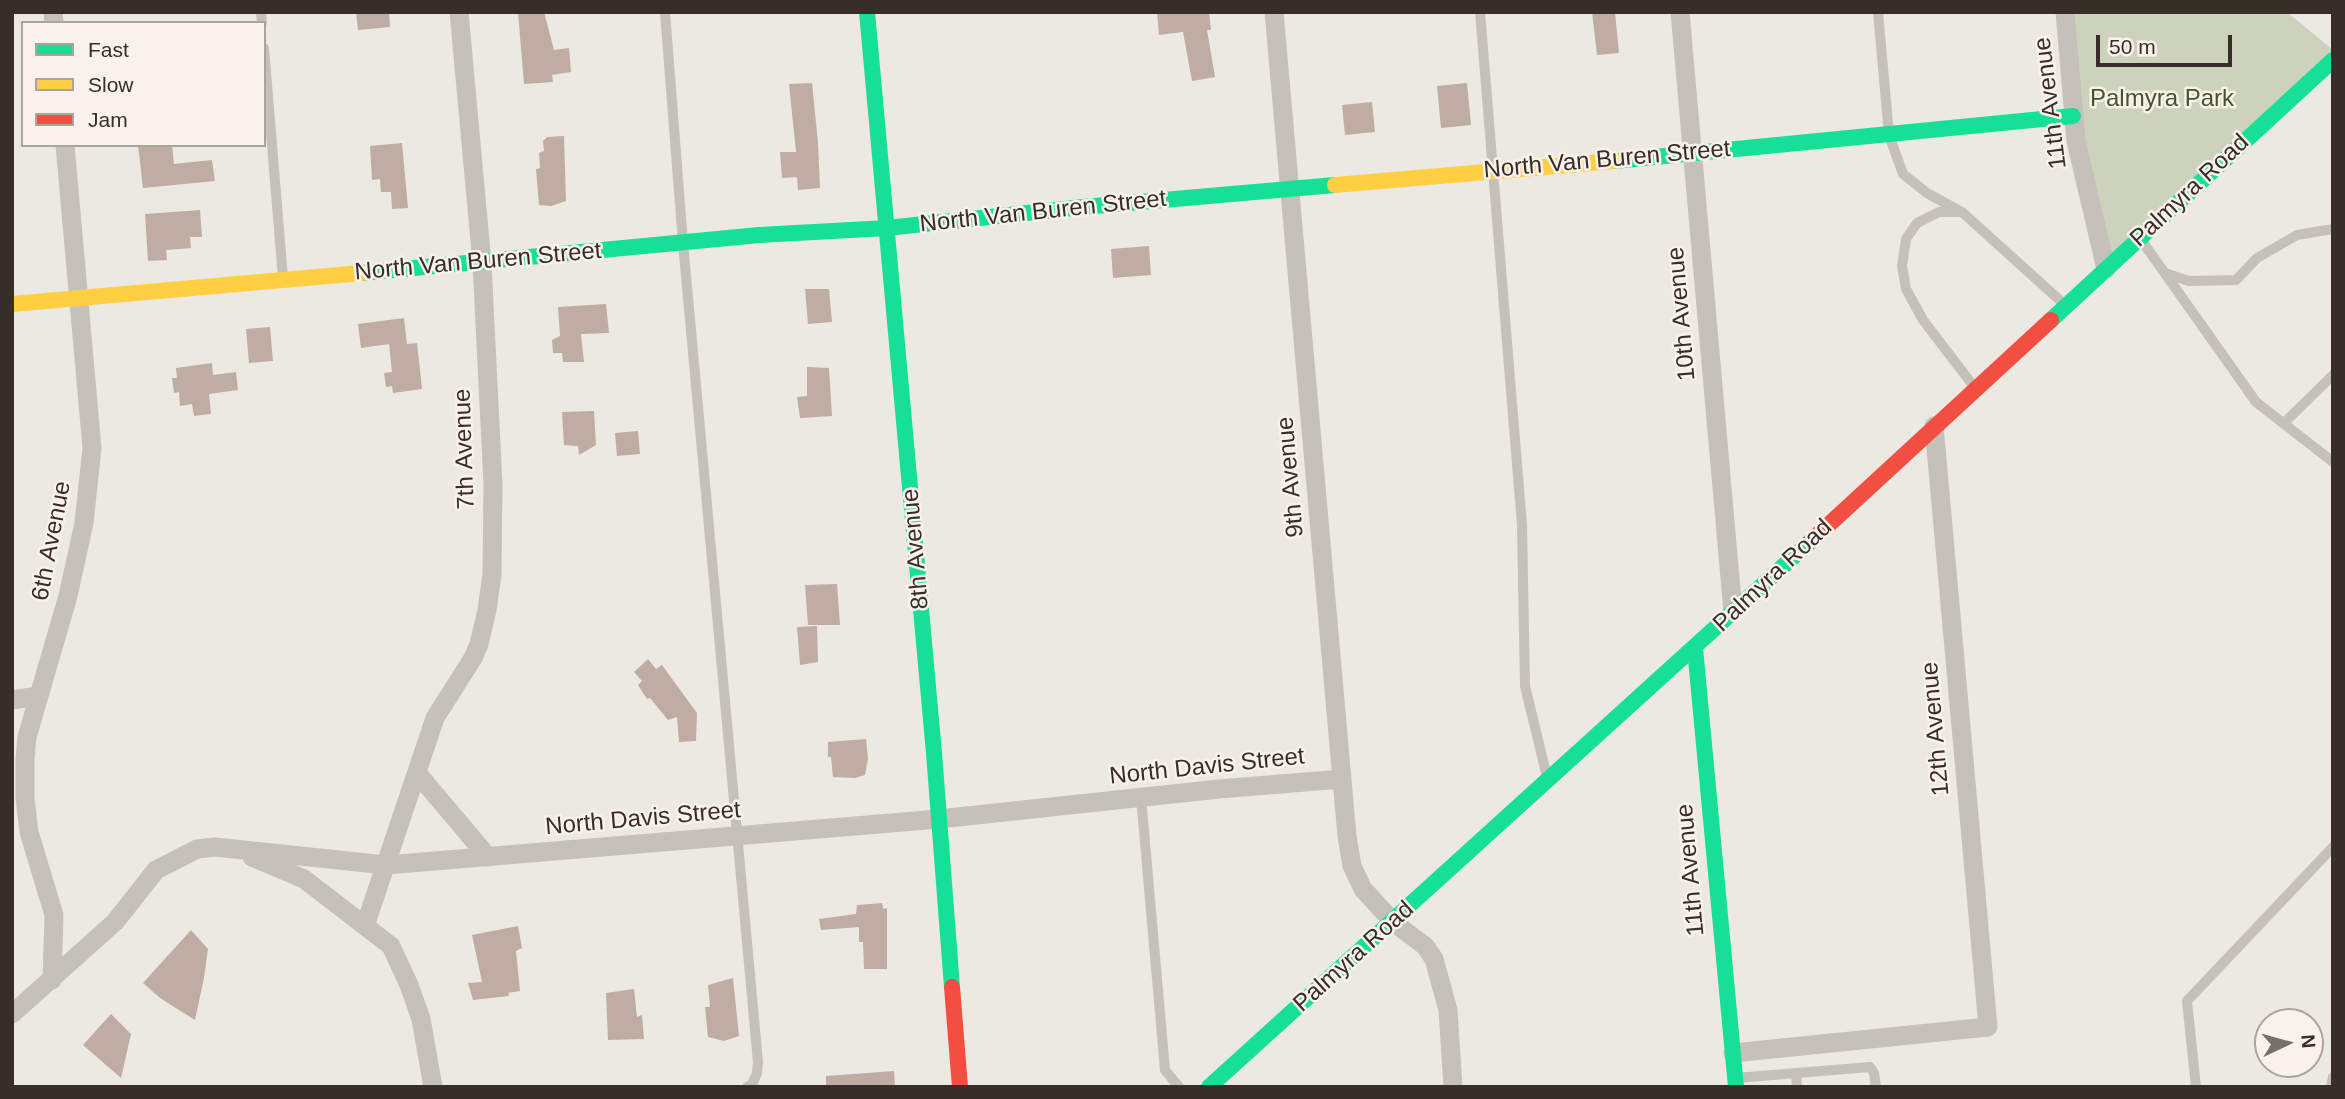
<!DOCTYPE html>
<style>
body{margin:0}
#map{position:relative;width:2345px;height:1099px;overflow:hidden;background:#ece8e2;font-family:Helvetica,sans-serif}
canvas{display:block}
.frame{position:absolute;inset:0;border:14px solid #372e29;pointer-events:none}
.legend{position:absolute;left:21px;top:21px;width:245px;height:126px;box-sizing:border-box;background:#f9f2ea;border:2px solid #aba49d;margin:0;padding:9px 12px;list-style:none;font-size:21px;color:#372e29}
.legend li{display:flex;align-items:center;gap:14px;height:35px}
.legend b{width:35px;border:2px solid #aba49d}
.north{position:absolute;left:2254px;top:1008px;width:70px;height:70px;box-sizing:border-box;background:#f9f2ea;border:2px solid #aba49d;border-radius:50%;rotate:85deg;font-size:19px;font-weight:700;line-height:28px;text-align:center;color:#372e29}
.north::after{content:'';display:block;margin:auto;width:24px;height:32px;background:#766f6a;clip-path:polygon(50% 0,100% 100%,50% 72%,0 100%)}
.scale{position:absolute;left:2096px;top:35px;width:136px;height:32px;box-sizing:border-box;border:4px solid #372e29;border-top:0;padding-left:9px;font-size:21px;line-height:24px;white-space:nowrap;color:#372e29;-webkit-text-stroke:5px #f9f2ea;paint-order:stroke}
</style>
<div id="map">
<canvas width="2345" height="1099"></canvas>
<div class="frame"></div>
<ul class="legend">
<li><b style="height:9px;background:#16e098"></b>Fast</li>
<li><b style="height:9px;background:#ffcf43"></b>Slow</li>
<li><b style="height:9px;background:#f24e42"></b>Jam</li>
</ul>
<div class="north">N</div>
<div class="scale">50 m</div>
</div>
<script>
const context = document.querySelector('canvas').getContext('2d');
context.lineJoin = 'round';
function paint(path, color) {
  context.fillStyle = color;
  context.fill(path, 'evenodd');
}
function toPath(rows) {
  const path = new Path2D();
  for (const r of rows) {
    path.moveTo(r[0], r[1]);
    for (let i = 2; i < r.length; i += 2) path.lineTo(r[i], r[i + 1]);
  }
  return path;
}
function trace(path, color, width, dash) {
  context.strokeStyle = color;
  context.lineWidth = width;
  context.lineCap = dash ? 'butt' : 'round';
  context.setLineDash(dash || []);
  context.stroke(path);
}
function drawText(font, color, halo, rows, align = 'center') {
  context.font = font + ' Helvetica,sans-serif';
  context.lineWidth = 5;
  context.setLineDash([]);
  context.textBaseline = 'middle';
  context.strokeStyle = halo;
  context.fillStyle = color;
  for (const [text, x, y, turn = 0] of rows) {
    context.save();
    context.translate(x, y);
    context.rotate((+turn || 0) * Math.PI / 180);
    context.textAlign = isNaN(turn) ? turn : align;
    if (halo) context.strokeText(text, 0, 0);
    context.fillText(text, 0, 0);
    context.restore();
  }
}
paint(toPath([
 [2068,12,2287,12,2333,50,2109,266,2092,201]
]), '#cdd2bd');
paint(toPath([
 [356,12,389,12,390,27,358,30],
 [518,12,544,12,554,50,569,48,571,72,552,75,553,82,524,84],
 [1157,12,1209,12,1211,30,1207,30,1215,77,1192,81,1183,32,1159,35],
 [1592,12,1615,12,1619,53,1597,55],
 [812,83,818,143,820,188,798,190,797,177,782,178,780,152,796,152,789,84],
 [1467,83,1471,125,1441,128,1437,86],
 [1372,102,1375,132,1345,135,1342,105],
 [564,136,566,201,551,206,539,205,536,169,540,168,539,153,544,151,543,141,547,137],
 [402,143,408,208,392,209,391,192,381,192,380,179,372,180,370,146],
 [138,145,172,145,174,164,212,160,215,181,143,188],
 [200,210,202,237,190,237,191,248,166,250,167,260,148,261,145,214],
 [1149,246,1151,275,1113,278,1111,249],
 [805,289,829,289,832,322,808,324],
 [606,304,609,333,581,334,584,362,563,362,562,353,553,353,552,340,560,336,558,307],
 [404,318,407,344,417,343,422,389,393,393,392,386,386,387,384,373,392,372,389,344,361,348,358,324],
 [270,327,273,361,249,363,246,329],
 [212,363,213,375,236,372,238,390,209,394,211,414,194,416,192,404,180,406,179,392,174,393,172,378,177,378,176,368],
 [807,367,829,368,832,416,800,418,797,397,807,396],
 [594,411,596,445,579,455,578,446,564,445,562,412],
 [638,431,640,454,617,456,615,433],
 [837,584,840,625,808,625,805,585],
 [817,626,818,662,800,665,797,627],
 [648,659,656,669,662,665,697,713,696,741,679,742,677,717,668,720,650,698,647,699,638,685,642,681,634,672],
 [866,739,868,759,865,775,855,778,833,777,831,757,828,757,828,742],
 [882,903,883,909,887,908,887,969,864,969,863,942,859,942,859,927,821,930,819,919,856,914,857,905],
 [518,926,522,948,516,951,520,991,508,993,509,996,473,1000,468,983,482,982,472,935],
 [191,930,208,949,204,978,195,1020,160,998,143,983],
 [733,978,739,1036,724,1041,708,1037,705,1007,710,1007,708,985],
 [634,989,637,1017,642,1015,644,1039,608,1040,606,993],
 [111,1014,131,1034,121,1078,83,1045],
 [894,1071,895,1087,826,1087,826,1076]
]), '#bfada4');
trace(toPath([
 [261,12,262,23],
 [665,12,683,243,758,1062,757,1073,752,1085,747,1087],
 [1480,12,1522,525,1525,686,1547,777],
 [1878,12,1889,135,1903,174,1927,193,1958,210],
 [264,48,283,278],
 [2142,241,2256,402,2333,462],
 [2165,273,2189,281,2236,280,2257,258,2297,235,2333,229],
 [1975,388,1923,320,1906,289,1902,266,1906,239,1917,223,1939,212,1962,212,2065,305],
 [2284,423,2333,375],
 [1141,797,1165,1070,1179,1087],
 [1796,1073,1797,1087],
 [1736,1078,1870,1067,1874,1073,1876,1087],
 [2196,1087,2187,1001,2333,847],
 [2331,1087,2333,1077]
]), '#c6c0bb', 10);
trace(toPath([
 [53,12,54,23],
 [1274,12,1347,836,1352,866,1363,889,1393,922,1425,946,1434,959,1448,1010,1453,1087],
 [1680,12,1733,612],
 [2065,12,2076,141,2106,269],
 [12,700,38,696],
 [417,773,488,857],
 [252,857,304,879,391,946,409,985,421,1019,433,1087],
 [365,926,435,718,473,658,479,644,487,610,492,574,493,485,482,263,459,12],
 [52,980,54,915,29,832,25,798,25,759,27,737,68,596,84,523,92,448,65,145],
 [12,1014,115,922,156,870,197,849,215,847,386,865,939,819,1219,789,1342,779],
 [1733,1053,1988,1027,1934,426]
]), '#c6c0bb', 19);
trace(toPath([
 [867,12,934,753,952,987],
 [1614,161,2073,116],
 [362,273,759,235,887,228,1083,207,1335,185],
 [2051,320,2333,60],
 [1695,648,1736,1087],
 [1209,1087,1811,541]
]), '#16e098', 16);
trace(toPath([
 [1335,185,1614,161],
 [12,304,362,273]
]), '#ffcf43', 16);
trace(toPath([
 [1811,541,2051,320],
 [952,987,960,1087]
]), '#f24e42', 16);
drawText('24px', '#45542e', '#f9f2ea', [
 ["Palmyra Park",2162,99]
]);
drawText('24px', '#372e29', '#f9f2ea', [
 ["11th Avenue",2051,103,-97],
 ["North Van Buren Street",1607,160,-5],
 ["Palmyra Road",2190,191,-43],
 ["North Van Buren Street",1043,212,-6],
 ["North Van Buren Street",478,262,-5],
 ["10th Avenue",1682,314,-95],
 ["7th Avenue",465,449,-92],
 ["9th Avenue",1291,477,-95],
 ["6th Avenue",52,541,-79],
 ["8th Avenue",916,549,-95],
 ["Palmyra Road",1773,576,-43],
 ["12th Avenue",1936,729,-95],
 ["North Davis Street",1207,767,-6],
 ["North Davis Street",643,819,-5],
 ["11th Avenue",1691,870,-95],
 ["Palmyra Road",1354,957,-42]
]);
</script>
